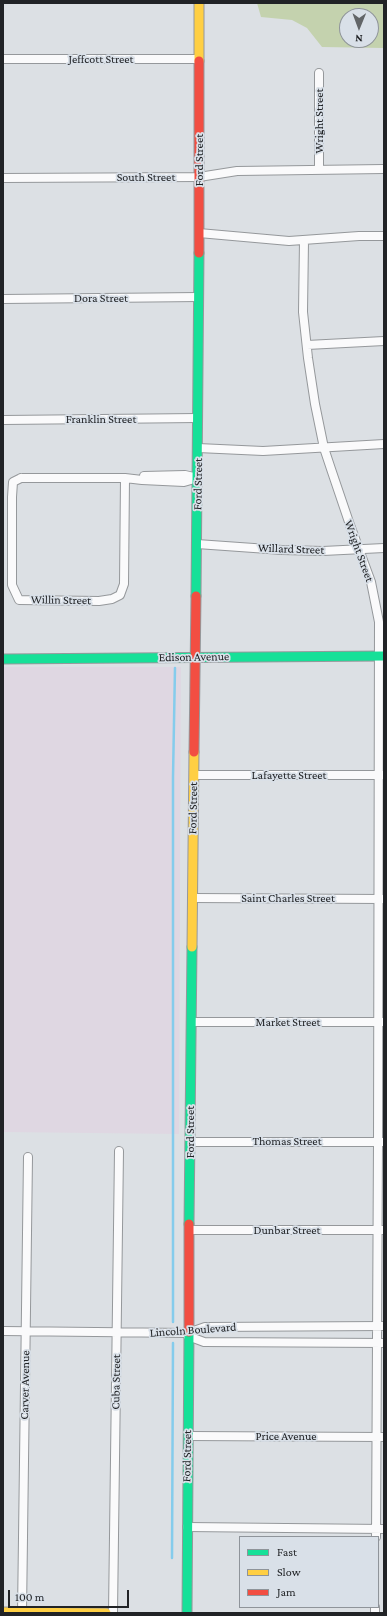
<!DOCTYPE html>
<style>
body{margin:0}
#map{position:relative;width:387px;height:1616px;overflow:hidden;background:#dce0e4;font-family:"Crimson Pro",serif}
canvas{display:block}
.frame{position:absolute;inset:0;border:4px solid #212326;pointer-events:none}
.legend{position:absolute;left:239px;top:1536px;width:140px;height:72px;box-sizing:border-box;background:#d9e0e8;border:1px solid #8f949a;margin:0;padding:5px 7px;list-style:none;font-size:12px;color:#212326}
.legend li{display:flex;align-items:center;gap:8px;height:20px}
.legend b{width:20px;border:1px solid #8f949a}
.north{position:absolute;left:339px;top:8px;width:40px;height:40px;box-sizing:border-box;background:#d9e0e8;border:1px solid #8f949a;border-radius:50%;rotate:181deg;font-size:11px;font-weight:700;line-height:16px;text-align:center;color:#212326}
.north::after{content:'';display:block;margin:auto;width:14px;height:18px;background:#626568;clip-path:polygon(50% 0,100% 100%,50% 72%,0 100%)}
.scale{position:absolute;left:8px;top:1590px;width:121px;height:18px;box-sizing:border-box;border:2px solid #212326;border-top:0;padding-left:5px;font-size:12px;line-height:14px;white-space:nowrap;color:#212326;-webkit-text-stroke:3px #d9e0e8;paint-order:stroke}
</style>
<div id="map">
<canvas width="387" height="1616"></canvas>
<div class="frame"></div>
<ul class="legend">
<li><b style="height:5px;background:#16e098"></b>Fast</li>
<li><b style="height:5px;background:#ffcf43"></b>Slow</li>
<li><b style="height:5px;background:#f24e42"></b>Jam</li>
</ul>
<div class="north">N</div>
<div class="scale">100 m</div>
</div>
<script>
const context = document.querySelector('canvas').getContext('2d');
context.lineJoin = 'round';
function paint(path, color) {
  context.fillStyle = color;
  context.fill(path, 'evenodd');
}
function toPath(rows) {
  const path = new Path2D();
  for (const r of rows) {
    path.moveTo(r[0], r[1]);
    for (let i = 2; i < r.length; i += 2) path.lineTo(r[i], r[i + 1]);
  }
  return path;
}
function trace(path, color, width, dash) {
  context.strokeStyle = color;
  context.lineWidth = width;
  context.lineCap = dash ? 'butt' : 'round';
  context.setLineDash(dash || []);
  context.stroke(path);
}
function drawText(font, color, halo, rows, align = 'center') {
  context.font = font + ' "Crimson Pro",serif';
  context.lineWidth = 3.5;
  context.setLineDash([]);
  context.textBaseline = 'middle';
  context.strokeStyle = halo;
  context.fillStyle = color;
  for (const [text, x, y, turn = 0] of rows) {
    context.save();
    context.translate(x, y);
    context.rotate((+turn || 0) * Math.PI / 180);
    context.textAlign = isNaN(turn) ? turn : align;
    if (halo) context.strokeText(text, 0, 0);
    context.fillText(text, 0, 0);
    context.restore();
  }
}
paint(toPath([
 [3,667,181,667,179,1134,3,1132]
]), '#dfd7e2');
paint(toPath([
 [257,3,384,3,384,100,383,100,383,48,322,47,307,28,292,20,261,17],
 [347,16,371,16,371,40,347,40]
]), '#c4d2ae');
trace(toPath([
 [173,1322,173,777,175,668],
 [172,1558,173,1343]
]), '#85ccec', 2.5);
const street = toPath([
 [3,59,199,59],
 [319,170,319,73],
 [3,178,199,177,237,171,384,169],
 [199,233,289,241,359,236,384,236],
 [304,241,303,312,308,358,315,404,324,448,331,469,350,525,371,582,379,622,378,1142,376,1537],
 [3,299,199,297],
 [307,345,384,341],
 [3,420,198,418],
 [198,448,263,451,384,444],
 [144,476,185,475,198,478],
 [21,478,125,478,124,584,120,595,112,599,99,601,19,600,12,585,12,497,13,482,21,478],
 [125,478,142,480,184,482,198,478],
 [197,544,282,550,323,551,384,548],
 [194,775,383,775],
 [193,898,383,899],
 [191,1022,383,1022],
 [190,1142,384,1142],
 [190,1230,384,1230],
 [3,1331,188,1333,205,1327,384,1326],
 [188,1336,204,1342,384,1343],
 [188,1436,384,1437],
 [187,1527,384,1529],
 [22,1613,28,1157],
 [113,1613,119,1151],
 [375,1613,375,1607]
]);
const fast = toPath([
 [196,596,199,253],
 [3,659,384,656],
 [189,1224,192,947],
 [187,1613,189,1332]
]);
const slow = toPath([
 [199,3,199,61],
 [192,947,194,752],
 [3,1612,106,1613]
]);
const jam = toPath([
 [199,61,199,253],
 [194,752,196,596],
 [189,1332,189,1224]
]);
trace(street, '#95989b', 10);
trace(fast, '#95989b', 11);
trace(slow, '#95989b', 11);
trace(jam, '#95989b', 11);
trace(street, '#fafafb', 8);
trace(fast, '#16e098', 9);
trace(slow, '#ffcf43', 9);
trace(jam, '#f24e42', 9);
drawText('12px', '#212326', '#d9e0e8', [
 ["Jeffcott Street",101,59],
 ["Wright Street",319,121,-90],
 ["Ford Street",199,160,-90],
 ["South Street",146,177],
 ["Dora Street",101,298],
 ["Franklin Street",101,419],
 ["Ford Street",198,484,-89],
 ["Willard Street",291,549,2],
 ["Wright Street",359,551,70],
 ["Willin Street",61,600,1],
 ["Edison Avenue",194,657,-1],
 ["Lafayette Street",289,775],
 ["Ford Street",193,808,-89],
 ["Saint Charles Street",288,898],
 ["Market Street",288,1022],
 ["Ford Street",190,1132,-90],
 ["Thomas Street",287,1141],
 ["Dunbar Street",287,1230],
 ["Lincoln Boulevard",193,1330,-4],
 ["Cuba Street",116,1382,-89],
 ["Carver Avenue",25,1385,-89],
 ["Price Avenue",286,1436],
 ["Ford Street",187,1456,-89]
]);
</script>
